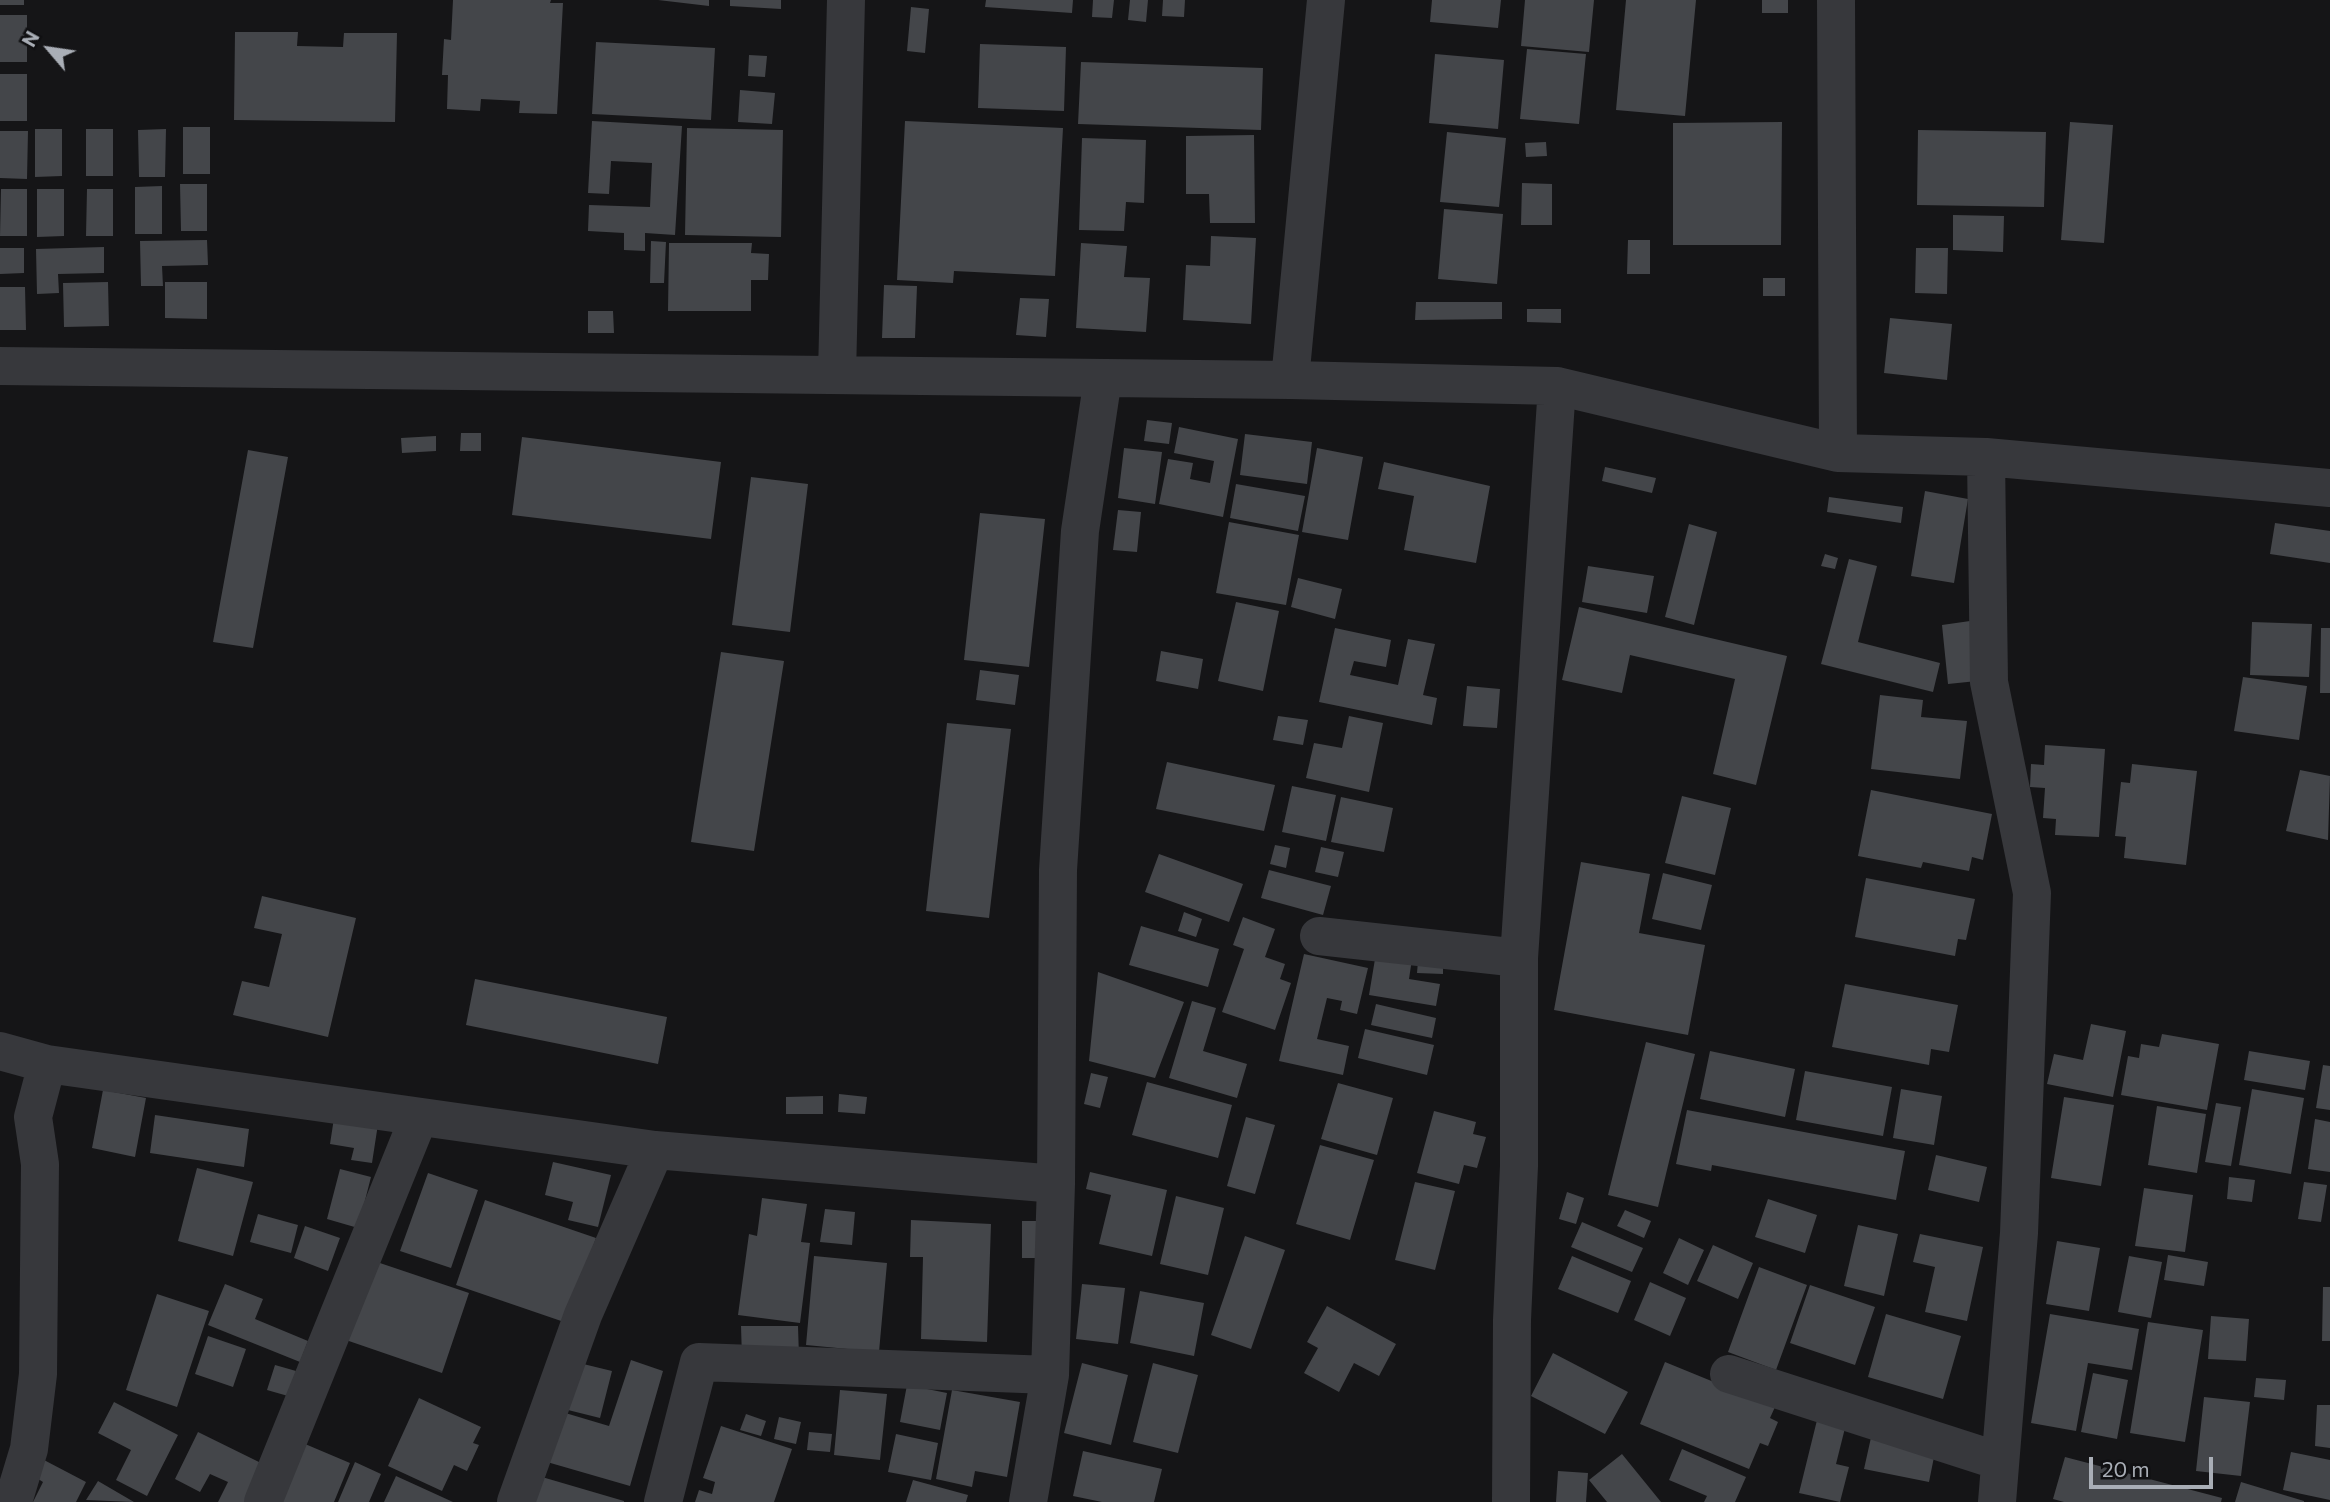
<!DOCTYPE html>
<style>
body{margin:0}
#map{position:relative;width:2330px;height:1502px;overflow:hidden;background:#151517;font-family:Commissioner,sans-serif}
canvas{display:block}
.north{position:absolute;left:14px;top:14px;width:70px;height:70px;-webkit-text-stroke:5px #101012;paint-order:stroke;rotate:299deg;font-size:19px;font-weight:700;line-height:28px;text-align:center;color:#a9aeb6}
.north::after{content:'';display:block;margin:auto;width:24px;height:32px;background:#a9aeb6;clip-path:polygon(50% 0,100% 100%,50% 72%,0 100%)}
.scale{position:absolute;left:2089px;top:1457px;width:124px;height:32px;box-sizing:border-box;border:4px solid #a9aeb6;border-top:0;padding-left:9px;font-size:21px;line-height:24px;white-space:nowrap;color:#a9aeb6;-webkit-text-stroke:5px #101012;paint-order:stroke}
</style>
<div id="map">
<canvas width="2330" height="1502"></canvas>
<div class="north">N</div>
<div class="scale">20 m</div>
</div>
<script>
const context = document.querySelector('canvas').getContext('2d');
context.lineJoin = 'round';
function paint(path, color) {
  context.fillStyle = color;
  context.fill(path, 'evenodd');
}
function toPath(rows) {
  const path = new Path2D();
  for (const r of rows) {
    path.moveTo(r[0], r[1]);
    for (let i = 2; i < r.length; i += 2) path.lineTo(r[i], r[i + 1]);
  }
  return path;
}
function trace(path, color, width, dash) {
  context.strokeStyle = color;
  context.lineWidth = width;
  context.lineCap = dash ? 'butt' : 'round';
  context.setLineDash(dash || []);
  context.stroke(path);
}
paint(toPath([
 [0,0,24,0,24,5,0,5],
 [453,0,551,0,550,3,563,3,557,114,519,113,520,101,481,99,480,111,447,109,448,75,442,75,444,39,451,40],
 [658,0,709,0,709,6],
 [730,0,781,0,781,9,730,6],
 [986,0,1073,0,1072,13,985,7],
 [1093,0,1114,0,1112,18,1092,17],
 [1130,0,1148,0,1146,22,1128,20],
 [1163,0,1185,0,1184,17,1162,16],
 [1432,0,1501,0,1498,28,1430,22],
 [1525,0,1594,0,1589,52,1521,46],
 [1626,0,1696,0,1685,116,1616,110],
 [1762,0,1788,0,1788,13,1762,13],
 [911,7,929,9,925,53,907,51],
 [0,15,27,15,27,62,0,62],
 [235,32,298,32,297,46,343,47,344,33,397,33,395,122,234,120],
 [596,42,715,48,711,120,592,114],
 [980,44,1066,47,1064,111,978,108],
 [1527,49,1586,54,1579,124,1520,119],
 [1435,54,1504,60,1498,129,1429,123],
 [749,55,767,56,765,77,748,76],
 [1081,62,1263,68,1261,130,1078,124],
 [0,74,27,74,27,121,0,121],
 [740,90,775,93,772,124,738,122],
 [592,121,682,126,675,235,645,233,645,251,624,250,624,233,588,231,589,205,650,207,652,163,611,161,609,194,588,193],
 [905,121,1063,128,1055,276,954,271,953,283,897,280],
 [1782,122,1781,245,1673,245,1673,123],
 [2070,122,2113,125,2104,243,2061,240],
 [183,127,210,127,210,174,183,174],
 [687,128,783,130,781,237,685,235],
 [35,129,62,129,62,176,35,177],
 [86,129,113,129,113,176,86,176],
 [166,129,165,177,139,177,138,130],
 [1918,130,2046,132,2044,207,1917,205],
 [0,131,28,131,27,179,0,178],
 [1447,132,1506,138,1499,207,1440,202],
 [1254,135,1255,223,1210,223,1209,194,1186,194,1186,136],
 [1082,138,1146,140,1144,203,1126,202,1124,231,1079,230],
 [1546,142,1547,156,1526,157,1525,143],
 [1522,183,1552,184,1552,225,1521,225],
 [180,184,207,184,207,231,181,231],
 [162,186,162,234,135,234,135,187],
 [1,189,27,189,27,236,0,236],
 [37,189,64,189,64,236,37,237],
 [87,189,113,189,113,236,86,236],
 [1444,209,1503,214,1497,284,1438,279],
 [1953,215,2004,216,2003,252,1953,250],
 [1211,236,1256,238,1251,324,1183,320,1186,265,1210,266],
 [207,240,208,265,162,266,163,286,141,286,140,241],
 [1628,240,1650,240,1650,274,1627,274],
 [651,241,666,242,664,283,650,283],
 [669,243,752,243,751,253,769,254,768,280,751,280,751,311,668,311],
 [1081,243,1127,246,1124,277,1150,278,1146,332,1076,328],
 [104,247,104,273,58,274,59,293,37,294,36,249],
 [0,248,24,248,24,273,0,274],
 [1916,248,1948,248,1947,294,1915,293],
 [1763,278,1785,278,1785,296,1763,296],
 [108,282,109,326,64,327,63,283],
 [165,282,207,282,207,319,165,318],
 [884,285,917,286,915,338,882,338],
 [0,287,25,287,26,330,0,330],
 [1020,298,1049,299,1046,337,1016,335],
 [1416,302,1502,302,1502,319,1415,320],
 [1527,309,1561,309,1561,323,1527,322],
 [588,311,613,311,614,333,588,333],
 [1890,318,1952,324,1947,380,1884,373],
 [1147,420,1172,423,1169,444,1144,441],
 [1179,427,1238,439,1223,517,1159,504,1168,459,1193,463,1190,479,1210,483,1214,461,1174,453],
 [461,433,481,433,481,451,460,451],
 [1245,434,1312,442,1307,484,1240,475],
 [436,436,436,451,402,453,401,438],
 [522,437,721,462,711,539,512,515],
 [1124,448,1162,452,1155,504,1118,498],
 [1317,448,1363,457,1348,540,1302,532],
 [248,450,288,457,253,648,213,642],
 [1384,462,1490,486,1476,563,1404,550,1414,496,1378,489],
 [1605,467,1656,478,1652,493,1602,481],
 [751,477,808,484,790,632,732,625],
 [1236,484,1305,496,1298,531,1230,518],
 [1925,491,1968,499,1954,583,1911,576],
 [1829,497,1903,507,1901,523,1827,512],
 [1118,510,1141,512,1137,552,1113,550],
 [980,513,1045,519,1029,667,964,660],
 [1229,522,1299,535,1286,605,1216,593],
 [2275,523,2330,531,2330,563,2270,554],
 [1689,524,1717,532,1694,625,1665,617],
 [1825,554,1838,558,1835,569,1821,566],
 [1849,559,1877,566,1858,642,1940,663,1933,692,1821,664],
 [1588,566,1654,576,1647,613,1582,602],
 [1298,578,1342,589,1335,619,1291,607],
 [1236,602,1279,611,1263,691,1218,681],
 [1579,607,1787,656,1756,785,1713,774,1735,679,1630,655,1622,693,1562,680],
 [1970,621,1977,681,1948,684,1942,625],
 [2252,622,2312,624,2309,677,2250,675],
 [1335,628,1391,640,1386,667,1354,661,1350,675,1398,685,1408,639,1435,644,1423,695,1437,698,1432,725,1319,702],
 [2321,628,2330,628,2330,693,2320,693],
 [1161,651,1203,659,1198,689,1156,681],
 [721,652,784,661,754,851,691,842],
 [980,670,1019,675,1015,705,976,700],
 [2243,677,2307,686,2299,740,2234,731],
 [1467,686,1500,689,1497,728,1463,726],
 [1880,695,1923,700,1921,717,1967,721,1960,779,1871,769],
 [1278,716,1308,720,1303,745,1273,740],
 [1349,716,1383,723,1369,792,1306,778,1314,743,1342,748],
 [947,723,1011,729,989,918,926,911],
 [2045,745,2105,749,2099,837,2055,835,2056,819,2043,818,2045,788,2030,787,2031,764,2044,765],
 [1167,762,1275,785,1264,831,1156,809],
 [2132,764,2197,771,2186,865,2124,858,2126,837,2115,836,2121,782,2130,783],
 [2300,770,2330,776,2328,840,2286,831],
 [1292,786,1336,795,1326,841,1282,832],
 [1871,790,1992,814,1983,860,1972,857,1969,871,1923,862,1921,868,1858,856],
 [1682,796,1731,808,1715,875,1665,863],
 [1341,797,1393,808,1384,852,1331,842],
 [1275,845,1290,848,1286,868,1270,864],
 [1321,847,1344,852,1338,877,1315,872],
 [1159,854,1243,884,1229,922,1145,892],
 [1581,862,1650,874,1639,933,1705,945,1688,1035,1554,1010],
 [1269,870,1331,886,1323,915,1261,898],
 [1663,873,1712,885,1701,930,1652,919],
 [1866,878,1975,899,1966,940,1958,939,1955,956,1855,937],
 [262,896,356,918,328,1037,233,1015,242,981,269,987,282,934,254,928],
 [1184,912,1202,919,1196,937,1178,931],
 [1243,917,1275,929,1265,957,1285,964,1280,979,1291,983,1275,1030,1222,1012,1244,949,1233,945],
 [1141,926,1219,949,1208,987,1129,965],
 [1376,953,1412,959,1409,979,1440,984,1436,1006,1369,995],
 [1304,954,1368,968,1357,1014,1340,1010,1342,1001,1327,998,1317,1039,1349,1046,1343,1075,1279,1061],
 [1418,961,1443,962,1443,974,1417,973],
 [1098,972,1184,1002,1155,1078,1089,1061],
 [475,979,667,1017,658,1064,466,1025],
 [1845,984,1958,1005,1949,1052,1931,1049,1929,1065,1832,1047],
 [1192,1001,1216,1008,1203,1051,1247,1064,1237,1098,1169,1078],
 [1376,1004,1436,1018,1432,1038,1371,1025],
 [2091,1024,2126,1031,2113,1097,2047,1084,2054,1054,2083,1060],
 [1365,1029,1434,1045,1427,1075,1358,1058],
 [2162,1034,2219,1044,2207,1110,2121,1095,2128,1056,2139,1058,2141,1044,2159,1047],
 [1646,1042,1695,1054,1658,1207,1608,1195],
 [1710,1051,1795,1069,1785,1117,1700,1099],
 [2249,1051,2310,1061,2305,1090,2244,1080],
 [2323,1065,2330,1066,2330,1110,2316,1108],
 [1805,1071,1892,1087,1883,1136,1796,1120],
 [1091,1073,1108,1077,1100,1108,1084,1104],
 [1147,1082,1232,1105,1218,1158,1132,1135],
 [1338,1083,1393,1098,1377,1155,1321,1139],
 [1901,1089,1942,1096,1934,1145,1893,1138],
 [2252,1089,2304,1098,2291,1174,2239,1165],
 [103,1090,146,1098,135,1157,92,1148],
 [839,1094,867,1097,865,1114,838,1112],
 [823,1096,823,1114,786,1114,786,1097],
 [2064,1097,2114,1105,2101,1186,2051,1178],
 [2216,1103,2241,1107,2231,1166,2205,1162],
 [2157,1106,2206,1114,2197,1173,2148,1165],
 [1687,1110,1905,1151,1896,1200,1712,1165,1711,1171,1676,1164],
 [1434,1111,1476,1122,1473,1134,1486,1137,1477,1168,1464,1165,1459,1184,1417,1173],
 [155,1115,249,1129,244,1167,150,1153],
 [1246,1117,1275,1125,1255,1194,1227,1186],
 [334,1118,378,1124,372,1163,351,1160,354,1148,330,1144],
 [2315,1119,2330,1122,2330,1172,2308,1169],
 [1320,1145,1374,1160,1350,1240,1296,1224],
 [1936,1155,1987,1167,1979,1202,1928,1190],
 [553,1162,611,1175,598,1227,568,1220,573,1202,545,1195],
 [197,1168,253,1182,233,1256,178,1241],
 [340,1169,371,1177,358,1228,327,1219],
 [1090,1172,1167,1190,1152,1256,1099,1244,1111,1195,1086,1189],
 [428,1173,478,1190,451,1268,400,1251],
 [2229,1177,2255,1180,2252,1202,2227,1199],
 [1415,1182,1455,1191,1435,1270,1395,1260],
 [2304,1182,2327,1185,2321,1222,2298,1219],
 [2144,1188,2193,1195,2185,1252,2135,1246],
 [1567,1192,1584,1198,1576,1224,1559,1219],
 [1176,1196,1224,1208,1208,1275,1160,1264],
 [762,1198,807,1204,801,1242,810,1243,800,1323,738,1315,749,1234,757,1236],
 [1768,1199,1817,1215,1805,1253,1755,1237],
 [485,1200,596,1238,567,1323,456,1285],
 [825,1209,855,1212,852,1245,820,1242],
 [1625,1210,1651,1221,1644,1238,1617,1226],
 [258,1214,298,1225,291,1253,250,1242],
 [911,1220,991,1224,987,1342,921,1339,923,1257,910,1257],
 [1022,1221,1039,1221,1039,1258,1022,1258],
 [1582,1222,1643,1248,1632,1272,1571,1247],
 [1858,1225,1898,1234,1884,1296,1844,1286],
 [305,1226,340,1238,328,1271,294,1258],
 [1920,1234,1983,1247,1967,1321,1925,1312,1935,1267,1913,1262],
 [1245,1236,1285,1250,1251,1349,1211,1335],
 [1679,1238,1704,1250,1688,1285,1663,1273],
 [2057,1241,2100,1248,2089,1311,2046,1304],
 [1713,1245,1753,1263,1738,1299,1697,1281],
 [2168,1255,2208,1262,2204,1286,2164,1280],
 [814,1256,887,1263,879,1352,806,1345],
 [1572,1256,1631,1281,1618,1313,1558,1289],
 [2129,1256,2162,1262,2151,1318,2118,1312],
 [371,1260,469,1293,442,1373,343,1339],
 [1759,1267,1807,1285,1776,1370,1728,1352],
 [1650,1282,1686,1298,1670,1336,1634,1320],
 [225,1284,263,1299,255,1319,308,1341,300,1362,208,1325],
 [1082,1284,1125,1288,1118,1344,1076,1339],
 [1810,1285,1875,1307,1855,1365,1790,1343],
 [2323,1287,2330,1287,2330,1341,2322,1341],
 [1140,1291,1204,1303,1194,1356,1130,1343],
 [157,1294,209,1311,177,1407,126,1390],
 [1327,1306,1396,1344,1379,1376,1354,1363,1339,1392,1304,1373,1318,1348,1307,1342],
 [1886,1314,1961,1336,1943,1399,1868,1377],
 [2050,1314,2139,1329,2132,1370,2088,1363,2076,1431,2031,1423],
 [2211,1316,2249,1319,2246,1361,2208,1359],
 [2148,1322,2203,1330,2185,1442,2130,1433],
 [741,1326,798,1326,799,1357,742,1358],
 [208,1336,246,1349,233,1387,195,1374],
 [1553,1353,1628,1392,1605,1434,1531,1396],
 [631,1360,663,1371,630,1486,547,1462,562,1412,609,1426],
 [571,1361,612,1371,600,1418,560,1408],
 [1665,1362,1775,1407,1770,1418,1778,1422,1768,1446,1760,1443,1749,1469,1640,1424],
 [1082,1363,1128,1375,1111,1445,1064,1433],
 [1153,1363,1198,1375,1178,1453,1133,1442],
 [275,1365,296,1371,288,1396,267,1390],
 [2093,1373,2128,1380,2117,1439,2081,1432],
 [2256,1378,2286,1380,2284,1400,2254,1397],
 [907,1385,947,1393,940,1430,900,1422],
 [840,1390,887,1394,880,1460,834,1455],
 [952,1390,1020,1402,1007,1477,975,1471,972,1487,936,1479],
 [2204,1397,2250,1402,2241,1476,2196,1471],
 [419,1398,481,1427,473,1443,479,1445,467,1471,454,1465,442,1491,388,1466],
 [114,1402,178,1435,147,1496,116,1480,131,1450,98,1433],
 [2317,1405,2330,1405,2330,1448,2315,1446],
 [1819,1412,1847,1420,1836,1464,1849,1467,1840,1502,1799,1493],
 [746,1414,766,1421,761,1436,740,1430],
 [779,1417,801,1422,796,1444,774,1439],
 [721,1426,792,1449,774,1502,695,1502,699,1490,712,1494,715,1482,703,1478],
 [198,1432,263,1464,245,1502,218,1502,228,1482,210,1474,200,1492,175,1479],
 [809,1432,832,1434,830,1452,807,1450],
 [1872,1433,1936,1447,1929,1482,1864,1469],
 [896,1434,938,1443,931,1480,888,1472],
 [298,1441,350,1463,334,1502,272,1502],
 [1682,1449,1746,1477,1735,1502,1704,1502,1707,1496,1669,1480],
 [1083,1451,1162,1469,1154,1502,1102,1502,1073,1496],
 [2291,1452,2330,1460,2330,1500,2283,1490],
 [1622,1454,1661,1502,1607,1502,1589,1480],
 [2065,1457,2222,1498,2221,1502,2064,1502,2053,1499],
 [44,1460,86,1482,76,1502,33,1502,43,1482,35,1477],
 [355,1462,381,1474,369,1502,338,1502],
 [1558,1471,1588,1473,1586,1502,1556,1502],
 [396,1476,453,1502,384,1502],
 [542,1477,624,1501,624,1502,534,1502],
 [913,1480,968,1495,966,1502,906,1502],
 [98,1481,134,1502,86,1500],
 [2241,1482,2304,1501,2304,1502,2235,1502]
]), '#44464a');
trace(toPath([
 [1836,0,1838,453],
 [0,366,1290,380,1557,386,1838,453,1986,457,2330,488],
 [837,375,846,0],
 [1290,380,1326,0],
 [1986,457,1989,682,2032,893,2019,1233,1997,1502],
 [1319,936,1519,958],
 [0,1051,47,1064,655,1150,1056,1184],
 [1729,1374,1999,1461],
 [13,1502,29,1449,38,1374,40,1164,33,1117,47,1064],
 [263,1502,419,1117],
 [516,1502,583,1315,655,1150],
 [663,1502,699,1362,1050,1375],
 [1028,1502,1050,1375,1056,1184,1058,870,1080,531,1103,378],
 [1511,1502,1512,1320,1519,1166,1519,958,1557,386]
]), '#37383c', 38);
</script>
